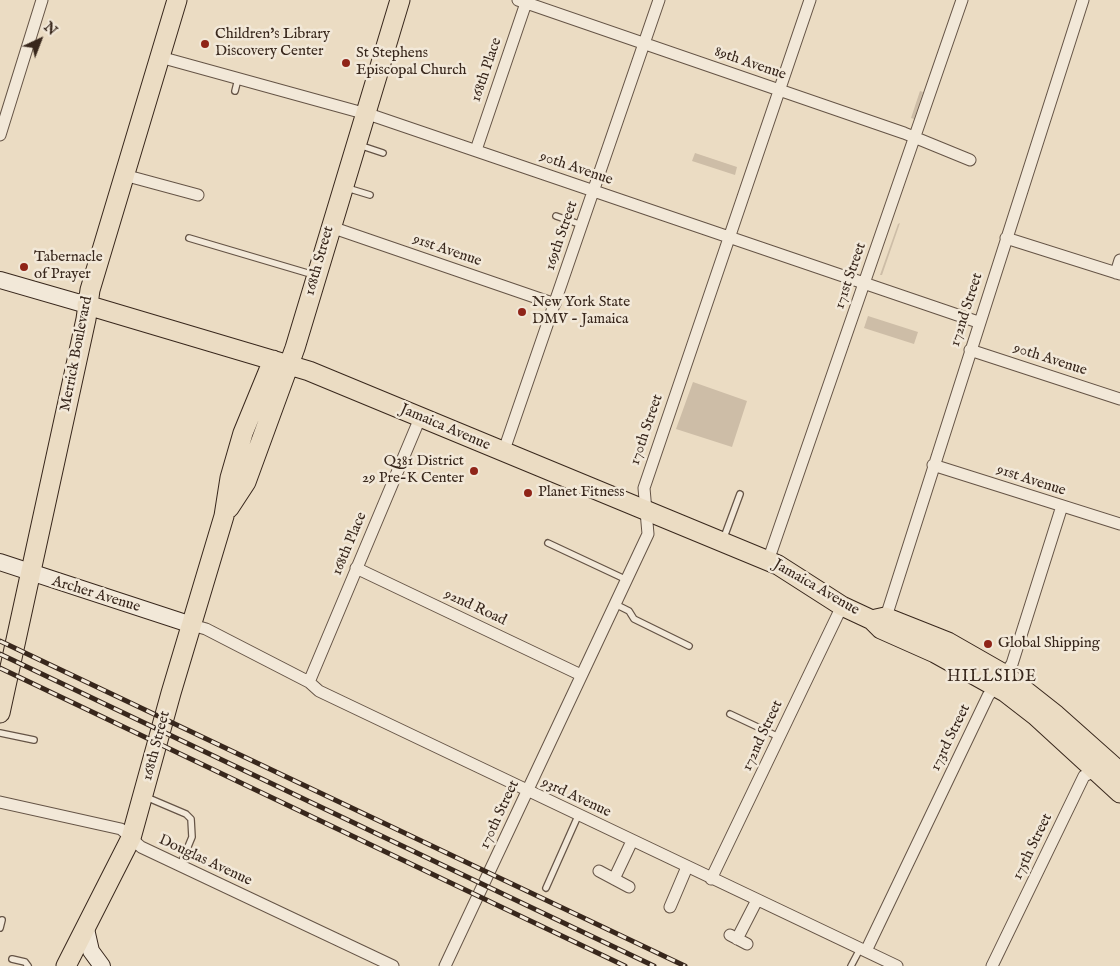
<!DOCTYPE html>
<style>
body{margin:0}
#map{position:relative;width:1120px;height:966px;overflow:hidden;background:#ebdcc3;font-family:"IM FELL English",serif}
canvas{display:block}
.north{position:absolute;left:15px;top:15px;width:50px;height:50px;-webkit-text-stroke:4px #f2e8d8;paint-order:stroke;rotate:43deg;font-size:14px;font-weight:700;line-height:20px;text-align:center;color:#38271c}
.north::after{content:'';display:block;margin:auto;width:18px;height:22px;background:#38271c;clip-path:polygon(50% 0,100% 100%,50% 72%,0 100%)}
</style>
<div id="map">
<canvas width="1120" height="966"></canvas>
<div class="north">N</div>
</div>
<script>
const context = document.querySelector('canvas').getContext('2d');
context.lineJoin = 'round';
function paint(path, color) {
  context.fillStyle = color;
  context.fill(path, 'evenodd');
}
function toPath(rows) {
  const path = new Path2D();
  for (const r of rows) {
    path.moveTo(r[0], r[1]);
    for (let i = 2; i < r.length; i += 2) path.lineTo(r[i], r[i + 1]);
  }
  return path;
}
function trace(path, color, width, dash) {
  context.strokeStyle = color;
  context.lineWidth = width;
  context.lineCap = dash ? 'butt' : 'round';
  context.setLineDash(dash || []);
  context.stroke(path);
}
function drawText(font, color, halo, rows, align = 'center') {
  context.font = font + ' "IM FELL English",serif';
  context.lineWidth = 5;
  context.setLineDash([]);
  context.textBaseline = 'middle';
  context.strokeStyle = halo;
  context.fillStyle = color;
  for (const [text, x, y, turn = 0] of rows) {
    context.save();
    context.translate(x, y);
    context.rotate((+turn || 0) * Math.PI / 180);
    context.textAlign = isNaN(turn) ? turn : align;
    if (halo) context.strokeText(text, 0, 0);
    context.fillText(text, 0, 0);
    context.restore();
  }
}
paint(toPath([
 [920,91,923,92,914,119,911,118],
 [695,153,737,167,735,175,692,161],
 [900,223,882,275,880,275,898,224],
 [868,316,918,332,914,344,864,328],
 [693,382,747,401,732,447,676,429]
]), '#cdbda7');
const lane = toPath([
 [235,91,238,79],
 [359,145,383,153],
 [347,188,370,195],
 [556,216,582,225],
 [189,238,314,275],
 [723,540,740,494],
 [548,543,627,580],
 [615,604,629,611,634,619,689,646],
 [730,714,779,737],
 [0,733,34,740],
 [146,797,186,814,191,819,192,837,180,866],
 [546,888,578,816],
 [0,928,2,920],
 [12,959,25,962,28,966],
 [851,966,860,949]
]);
const street = toPath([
 [518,0,904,133,970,160],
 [160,57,374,116,978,322],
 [0,135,42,0],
 [476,150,527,0],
 [124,175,198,195],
 [331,227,555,304],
 [1006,238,1120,274],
 [1116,273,1120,260],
 [970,350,1120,399],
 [503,453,659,0],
 [933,465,1120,524],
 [768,561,962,0],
 [356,568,581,675],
 [884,623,1083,0],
 [192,625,206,629,309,682,319,691,897,966],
 [309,682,420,418],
 [0,802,121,829,141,847,393,966],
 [599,871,629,887],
 [614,879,632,841],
 [711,879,842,606],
 [670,907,687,867],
 [730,935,747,944],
 [737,939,757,900],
 [866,951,988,696,1012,664,1062,506],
 [445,966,648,534,644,488,810,0],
 [992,966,1084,776,1100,769]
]);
const secondary = toPath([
 [0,280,87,305],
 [0,562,192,625],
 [86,929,91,951,102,966]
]);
const primary = toPath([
 [87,305,309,371,778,565,842,606,872,620,881,629,935,653,1005,692,1036,716,1120,793],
 [229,508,246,482,295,348,400,0],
 [876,619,885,617,948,642,1004,674,1056,715,1120,772],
 [0,713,86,319,90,290,177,0],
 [66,966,131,838,171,693,224,516,230,478,243,433,273,360]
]);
trace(lane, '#655446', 8);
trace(street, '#655446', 13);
trace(secondary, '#38271c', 18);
trace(primary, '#38271c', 21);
trace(lane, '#f2e8d8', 5.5);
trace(street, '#f2e8d8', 11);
trace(secondary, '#f2e8d8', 16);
trace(primary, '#ebdcc3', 19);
const rail = toPath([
 [0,641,685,966],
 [0,654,654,966],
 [0,668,625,966]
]);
trace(rail, '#38271c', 5);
trace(rail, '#f2e8d8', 3, [9]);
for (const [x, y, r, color] of [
 [205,44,5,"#8f2418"],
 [346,63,5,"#8f2418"],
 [24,267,5,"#8f2418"],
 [522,312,5,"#8f2418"],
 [474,471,5,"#8f2418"],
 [528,493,5,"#8f2418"],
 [988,644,5,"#8f2418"]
]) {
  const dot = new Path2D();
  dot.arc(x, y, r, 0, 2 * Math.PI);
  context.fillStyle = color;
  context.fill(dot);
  trace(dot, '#f2e8d8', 2);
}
drawText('15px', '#38271c', '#f2e8d8', [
 ["Children's Library",215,35],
 ["Discovery Center",215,52],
 ["St Stephens",356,54],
 ["Episcopal Church",356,71],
 ["Tabernacle",34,258],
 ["of Prayer",34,275],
 ["New York State",532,303],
 ["DMV - Jamaica",532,320],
 ["Q381 District",464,462,"right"],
 ["29 Pre-K Center",464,479,"right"],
 ["Planet Fitness",538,493],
 ["Global Shipping",998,644]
], 'left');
drawText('15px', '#38271c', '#f2e8d8', [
 ["89th Avenue",750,64,19],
 ["168th Place",487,70,-71],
 ["90th Avenue",576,169,19],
 ["169th Street",562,236,-71],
 ["91st Avenue",447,251,19],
 ["168th Street",320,261,-74],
 ["171st Street",851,276,-71],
 ["172nd Street",967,310,-72],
 ["Merrick Boulevard",77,354,-79],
 ["90th Avenue",1050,360,18],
 ["Jamaica Avenue",445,428,23],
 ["170th Street",647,430,-71],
 ["91st Avenue",1031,481,18],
 ["168th Place",350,544,-67],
 ["Jamaica Avenue",816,588,30],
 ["Archer Avenue",96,595,17],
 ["92nd Road",475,608,25],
 ["172nd Street",763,736,-65],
 ["173rd Street",951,738,-64],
 ["168th Street",157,746,-75],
 ["93rd Avenue",576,798,25],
 ["170th Street",500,815,-65],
 ["175th Street",1033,847,-64],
 ["Douglas Avenue",205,861,25]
]);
context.letterSpacing = '1px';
drawText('16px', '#38271c', '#f2e8d8', [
 ["HILLSIDE",992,678]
]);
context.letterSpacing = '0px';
</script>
